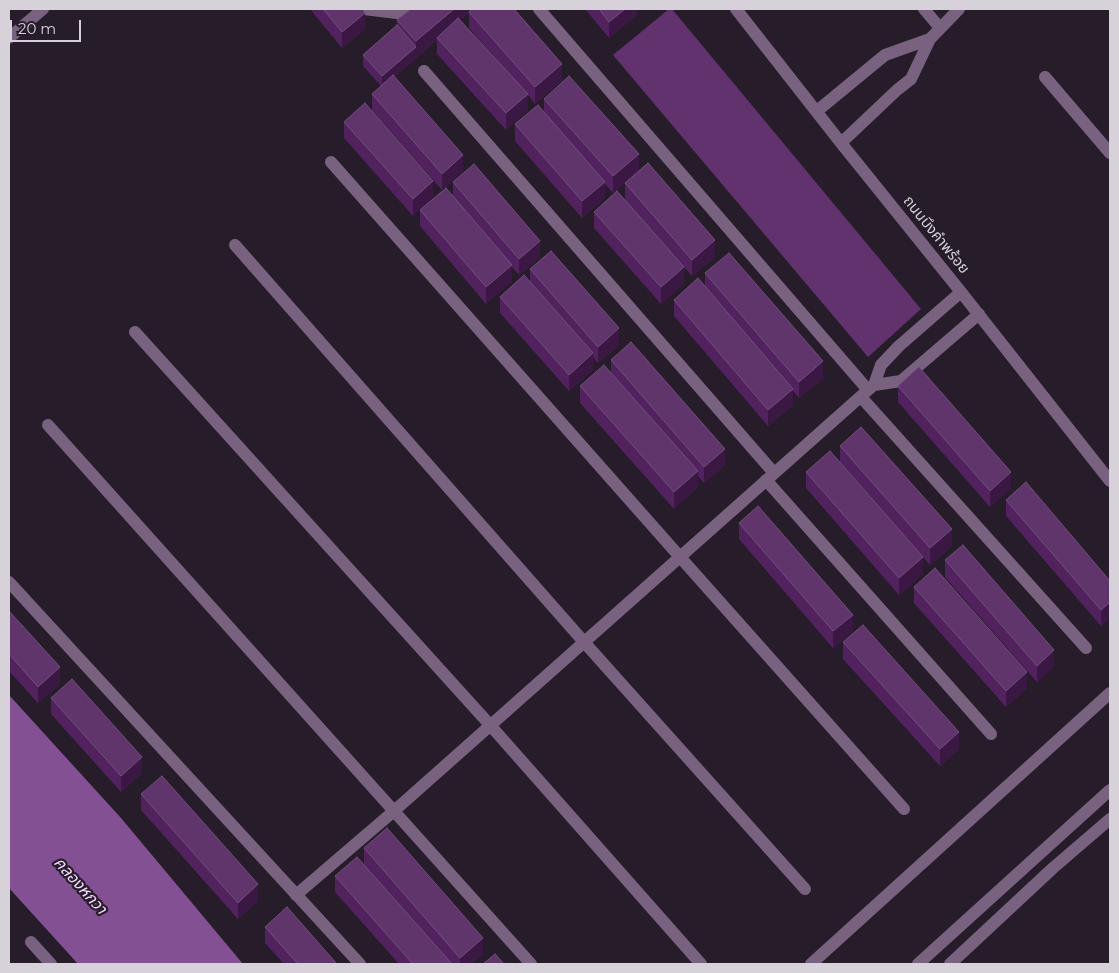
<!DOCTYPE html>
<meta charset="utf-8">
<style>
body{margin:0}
#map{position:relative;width:1119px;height:973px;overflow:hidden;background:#271d2a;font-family:Montserrat,sans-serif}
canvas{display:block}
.frame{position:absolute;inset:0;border:10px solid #d7d1da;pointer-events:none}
.scale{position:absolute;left:10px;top:20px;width:71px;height:22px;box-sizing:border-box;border:2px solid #d7d1da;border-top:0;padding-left:6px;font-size:15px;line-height:18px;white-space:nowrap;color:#d7d1da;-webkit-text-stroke:4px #271d2a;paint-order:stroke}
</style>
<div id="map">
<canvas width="1119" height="973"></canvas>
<div class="frame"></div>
<div class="scale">20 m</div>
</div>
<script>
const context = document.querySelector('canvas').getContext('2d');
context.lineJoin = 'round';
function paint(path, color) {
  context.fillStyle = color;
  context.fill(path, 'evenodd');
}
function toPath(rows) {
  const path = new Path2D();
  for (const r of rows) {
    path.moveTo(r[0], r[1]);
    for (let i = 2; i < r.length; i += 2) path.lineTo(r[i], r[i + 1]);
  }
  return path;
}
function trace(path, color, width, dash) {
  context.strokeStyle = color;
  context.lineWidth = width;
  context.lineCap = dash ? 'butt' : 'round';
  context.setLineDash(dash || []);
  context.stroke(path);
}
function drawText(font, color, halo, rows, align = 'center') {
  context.font = font + ' Montserrat,"Noto Sans Thai",sans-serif';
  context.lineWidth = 4.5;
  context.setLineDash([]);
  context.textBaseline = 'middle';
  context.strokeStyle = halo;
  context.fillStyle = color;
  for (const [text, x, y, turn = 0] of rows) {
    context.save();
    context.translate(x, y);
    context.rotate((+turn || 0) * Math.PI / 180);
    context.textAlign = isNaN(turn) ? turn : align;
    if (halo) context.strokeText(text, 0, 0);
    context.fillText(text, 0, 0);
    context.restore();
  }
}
paint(toPath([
 [669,9,672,9,921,309,868,357,613,55]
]), '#61326e');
paint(toPath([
 [9,695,121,818,243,964,78,964,9,888]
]), '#845094');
trace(toPath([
 [364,9,405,14,412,9],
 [539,9,868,390],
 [736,9,841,143,961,292,1110,481],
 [924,9,940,28],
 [9,38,43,9],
 [424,71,774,473],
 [1045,77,1110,153],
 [817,111,885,55,930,39],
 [841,143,897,90,911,79,930,39,959,9],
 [331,162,680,557,904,809],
 [235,245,584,642,805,889],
 [135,332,490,725,701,964],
 [874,385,901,381,979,314],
 [861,397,1086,648],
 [48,425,531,964],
 [766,480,991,734],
 [9,582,360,964],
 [296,895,394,811,868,390,874,385,881,365,899,346,961,292],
 [31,942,51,964],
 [811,964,1110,693],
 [918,964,1110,790],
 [950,964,1053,868,1110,819]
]), '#78627f', 12);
paint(toPath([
 [310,9,362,9,365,29,342,48],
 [411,9,514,9,562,80,535,104,528,95,528,110,506,130,437,54,437,40,394,77,463,171,442,190,372,110,372,94,381,86,363,66,363,55,397,25,397,20],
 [469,13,469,28,506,70,460,20],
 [585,9,637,9,637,15,609,38],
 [544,99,639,171,613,193,605,184,605,198,582,218,515,141,515,124,544,111],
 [344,122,433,197,413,216,344,138],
 [453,182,540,257,519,275,512,267,512,281,486,304,420,226,420,210,453,196],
 [625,183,715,257,692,276,684,267,684,283,661,304,594,228,594,212,625,200],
 [530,269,619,345,598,363,593,357,593,370,569,391,500,313,500,297,530,282],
 [705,273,823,378,799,398,793,391,793,405,768,426,674,316,674,300,705,286],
 [611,360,725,465,704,483,698,476,698,487,674,509,580,403,580,386,611,373],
 [898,386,1011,488,990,507,898,402],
 [840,446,952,546,930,565,840,462],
 [806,472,923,574,899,595,806,488],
 [1006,500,1110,581,1110,618,1101,626,1006,516],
 [739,523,853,631,833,648,739,539],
 [945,560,1054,666,1037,682,945,577],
 [914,587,1027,688,1006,707,914,603],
 [9,611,60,684,38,703,9,671],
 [843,642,959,749,940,766,843,659],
 [51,698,142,773,121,792,51,714],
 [141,794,258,901,238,919,141,810],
 [364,848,483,954,471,964,399,964,335,892,335,876,364,865],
 [265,927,337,964,284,964,265,943]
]), '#52225f');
paint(toPath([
 [454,9,474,9,469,12,469,13,438,39,437,38,437,40,382,87,382,76,416,47,416,41],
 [625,9,637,9,637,15,609,38,609,22],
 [365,13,365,29,342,48,342,32],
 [562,64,562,80,535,104,535,87],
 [528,94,528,110,506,130,506,113],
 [639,154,639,171,613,193,613,176],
 [463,155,463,171,442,190,442,174],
 [433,181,433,197,413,216,413,199],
 [605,182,605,198,582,218,582,201],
 [715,240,715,257,692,276,692,260],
 [540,241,540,257,519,275,519,259],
 [512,265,512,281,486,304,486,287],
 [684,267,684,283,661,304,661,287],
 [619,328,619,345,598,363,598,347],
 [593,353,593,370,569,391,569,375],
 [823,361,823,378,799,398,799,382],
 [793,389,793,405,768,426,768,410],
 [725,449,725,465,704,483,704,467],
 [698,471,698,487,674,509,674,492],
 [1011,472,1011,488,990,507,990,491],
 [952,529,952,546,930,565,930,548],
 [923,557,923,574,899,595,899,578],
 [1110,602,1110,618,1101,626,1101,610],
 [853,615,853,631,833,648,833,631],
 [1054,650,1054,666,1037,682,1037,666],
 [60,667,60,684,38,703,38,687],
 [1027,672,1027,688,1006,707,1006,691],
 [959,732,959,749,940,766,940,749],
 [142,757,142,773,121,792,121,776],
 [258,884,258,901,238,919,238,903],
 [483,938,483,954,471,964,460,964,460,958]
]), '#3b1844');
const building = toPath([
 [323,9,362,9,365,13,342,32,323,9],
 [411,9,454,9,416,41,397,20,411,9],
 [472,9,514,9,562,64,535,87,469,12,472,9],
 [599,9,625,9,609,22,599,9],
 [458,18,528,94,506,113,437,38,458,18],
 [397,25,416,47,382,76,363,55,397,25],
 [393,75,463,155,442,174,372,94,393,75],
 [569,76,639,154,613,176,544,99,569,76],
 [365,103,433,181,413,199,344,122,365,103],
 [538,105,605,182,582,201,515,124,538,105],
 [648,163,715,240,692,260,625,183,648,163],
 [474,164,540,241,519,259,453,182,474,164],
 [446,188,512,265,486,287,420,210,446,188],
 [617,191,684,267,661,287,594,212,617,191],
 [551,251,619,328,598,347,530,269,551,251],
 [729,253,823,361,799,382,705,273,729,253],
 [524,275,593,353,569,375,500,297,524,275],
 [698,278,793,389,768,410,674,300,698,278],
 [631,342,725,449,704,467,611,360,631,342],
 [604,365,698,471,674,492,580,386,604,365],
 [919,367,1011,472,990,491,898,386,919,367],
 [861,427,952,529,930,548,840,446,861,427],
 [830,451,923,557,899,578,806,472,830,451],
 [1026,482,1110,581,1110,602,1101,610,1006,500,1026,482],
 [758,506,853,615,833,631,739,523,758,506],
 [963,545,1054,650,1037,666,945,560,963,545],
 [935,568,1027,672,1006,691,914,587,935,568],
 [9,611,60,667,38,687,9,654,9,611],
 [863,625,959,732,940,749,843,642,863,625],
 [72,679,142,757,121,776,51,698,72,679],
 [162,776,258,884,238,903,141,794,162,776],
 [387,828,483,938,460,958,364,848,387,828],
 [357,857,452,964,413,964,335,876,357,857],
 [287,907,337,964,298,964,265,927,287,907],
 [495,954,504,964,483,964,495,954]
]);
paint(building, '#60356c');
trace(building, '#734d7e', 1);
drawText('15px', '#d7d1da', '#271d2a', [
 ["ถนนบึงคำพร้อย",936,235,51]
]);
drawText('italic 16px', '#f4d7fd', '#271d2a', [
 ["คลองหกวา",80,886,48]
]);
</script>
